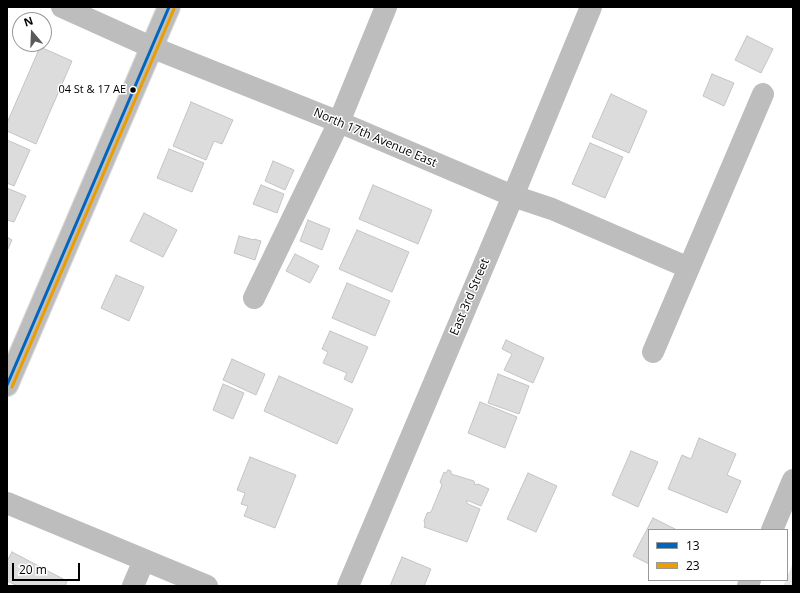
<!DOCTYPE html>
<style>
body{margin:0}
#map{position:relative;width:800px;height:593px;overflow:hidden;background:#fff;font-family:"Open Sans",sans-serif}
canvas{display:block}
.frame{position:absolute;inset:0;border:8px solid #000;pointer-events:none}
.legend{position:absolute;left:648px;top:529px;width:140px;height:52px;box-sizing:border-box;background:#fff;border:1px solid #999;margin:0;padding:5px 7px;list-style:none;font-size:12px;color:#000}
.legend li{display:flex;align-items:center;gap:8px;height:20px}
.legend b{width:20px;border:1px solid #999}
.north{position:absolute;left:12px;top:12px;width:40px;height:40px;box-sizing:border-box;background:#fff;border:1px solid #999;border-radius:50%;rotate:341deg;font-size:11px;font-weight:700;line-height:16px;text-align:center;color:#000}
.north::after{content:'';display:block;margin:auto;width:14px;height:18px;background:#595959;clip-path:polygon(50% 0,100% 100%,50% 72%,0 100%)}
.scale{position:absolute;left:12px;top:563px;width:68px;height:18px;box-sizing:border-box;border:2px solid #000;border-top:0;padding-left:5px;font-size:12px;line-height:14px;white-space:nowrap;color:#000;-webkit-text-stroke:3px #fff;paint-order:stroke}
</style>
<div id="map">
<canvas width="800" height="593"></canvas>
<div class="frame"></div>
<ul class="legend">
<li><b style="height:5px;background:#0065bd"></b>13</li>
<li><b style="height:5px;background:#eb9e00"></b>23</li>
</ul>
<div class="north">N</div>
<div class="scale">20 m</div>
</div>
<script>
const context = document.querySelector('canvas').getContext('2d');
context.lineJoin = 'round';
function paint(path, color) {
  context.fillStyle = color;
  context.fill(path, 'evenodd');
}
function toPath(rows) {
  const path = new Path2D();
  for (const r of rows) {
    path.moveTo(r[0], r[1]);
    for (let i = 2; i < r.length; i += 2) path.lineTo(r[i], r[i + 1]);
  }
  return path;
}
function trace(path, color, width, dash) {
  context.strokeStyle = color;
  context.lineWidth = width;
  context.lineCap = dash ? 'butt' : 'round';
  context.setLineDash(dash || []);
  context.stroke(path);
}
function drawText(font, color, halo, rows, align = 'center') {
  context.font = font + ' "Open Sans",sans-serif';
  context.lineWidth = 3;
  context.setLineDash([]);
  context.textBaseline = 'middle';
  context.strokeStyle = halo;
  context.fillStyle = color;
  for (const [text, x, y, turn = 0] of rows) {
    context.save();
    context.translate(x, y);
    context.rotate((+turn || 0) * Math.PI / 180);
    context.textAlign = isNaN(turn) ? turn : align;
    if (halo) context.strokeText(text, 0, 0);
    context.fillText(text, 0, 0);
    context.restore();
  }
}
paint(toPath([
 [793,563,793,586,783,586,786,580,787,580,787,577]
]), '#e8e8e8');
const building = toPath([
 [747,36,773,49,761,73,735,60,747,36],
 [40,47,72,61,36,144,7,131,7,123,40,47],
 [712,74,734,83,724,106,703,96,712,74],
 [611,94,647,111,629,153,592,137,611,94],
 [191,102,233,120,222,144,214,141,206,160,173,146,191,102],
 [7,140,30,150,14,186,7,183,7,140],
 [590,143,623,157,605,198,572,184,590,143],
 [169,149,204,163,192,192,157,178,169,149],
 [273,161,294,170,285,190,265,181,273,161],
 [261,185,284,194,277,213,253,204,261,185],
 [373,185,432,210,418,244,359,219,373,185],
 [7,188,26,196,14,222,7,220,7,188],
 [144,213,177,230,163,257,130,241,144,213],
 [308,220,330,229,322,250,300,241,308,220],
 [357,230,409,252,392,292,339,269,357,230],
 [239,236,254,240,254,239,261,241,255,260,234,253,239,236],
 [7,237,12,240,7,251,7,237],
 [295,254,319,266,310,283,286,271,295,254],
 [116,275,144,287,129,321,101,308,116,275],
 [347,283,390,301,375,336,332,318,347,283],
 [330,331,368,347,352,383,344,379,347,373,323,363,328,352,322,349,330,331],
 [506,340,544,358,533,383,504,370,512,354,502,349,506,340],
 [232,359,265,374,256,395,223,380,232,359],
 [498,374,529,386,519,414,488,403,498,374],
 [279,376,353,409,337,444,264,411,279,376],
 [223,384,244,393,233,419,213,410,223,384],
 [480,402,517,417,505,448,468,433,480,402],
 [699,438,736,454,727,475,741,481,727,513,668,489,682,455,691,459,699,438],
 [631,451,658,462,638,507,612,495,631,451],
 [250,457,296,475,275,528,244,516,248,506,241,504,245,493,237,490,250,457],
 [448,470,451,471,451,474,474,481,475,485,478,484,489,489,481,506,469,501,466,501,468,504,480,509,467,542,424,527,425,524,424,521,427,513,431,512,442,485,440,482,444,472,446,473,448,470],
 [528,473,557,486,536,532,507,519,528,473],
 [653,518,677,530,649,530,649,564,633,556,653,518],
 [12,552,67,581,65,586,18,586,7,581,7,561,12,552],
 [402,557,431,569,424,586,390,586,402,557]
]);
paint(building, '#dcdcdc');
trace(building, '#c4c4c4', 1);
const major = toPath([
 [7,385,169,7]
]);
trace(major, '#dbdbdb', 24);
trace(toPath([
 [62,7,151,47,339,122,513,196,552,209,689,268],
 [254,298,339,122,386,7],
 [653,352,763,94],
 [7,503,207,586],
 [772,530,793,480],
 [133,586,144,560],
 [348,586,513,196,591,7],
 [748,586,750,580]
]), '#bdbdbd', 22);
trace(major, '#bdbdbd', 22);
trace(toPath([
 [7,385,169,7]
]), '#0065bd', 3);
trace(toPath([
 [12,387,174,9]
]), '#eb9e00', 3);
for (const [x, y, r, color] of [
 [133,90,3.5,"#000"]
]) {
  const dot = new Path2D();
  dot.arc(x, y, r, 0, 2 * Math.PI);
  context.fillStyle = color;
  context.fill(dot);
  trace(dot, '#fff', 1.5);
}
drawText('11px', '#000', '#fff', [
 ["04 St & 17 AE",126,90]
], 'right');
drawText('12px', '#000', '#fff', [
 ["North 17th Avenue East",375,138,23],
 ["East 3rd Street",470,297,-67]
]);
</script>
